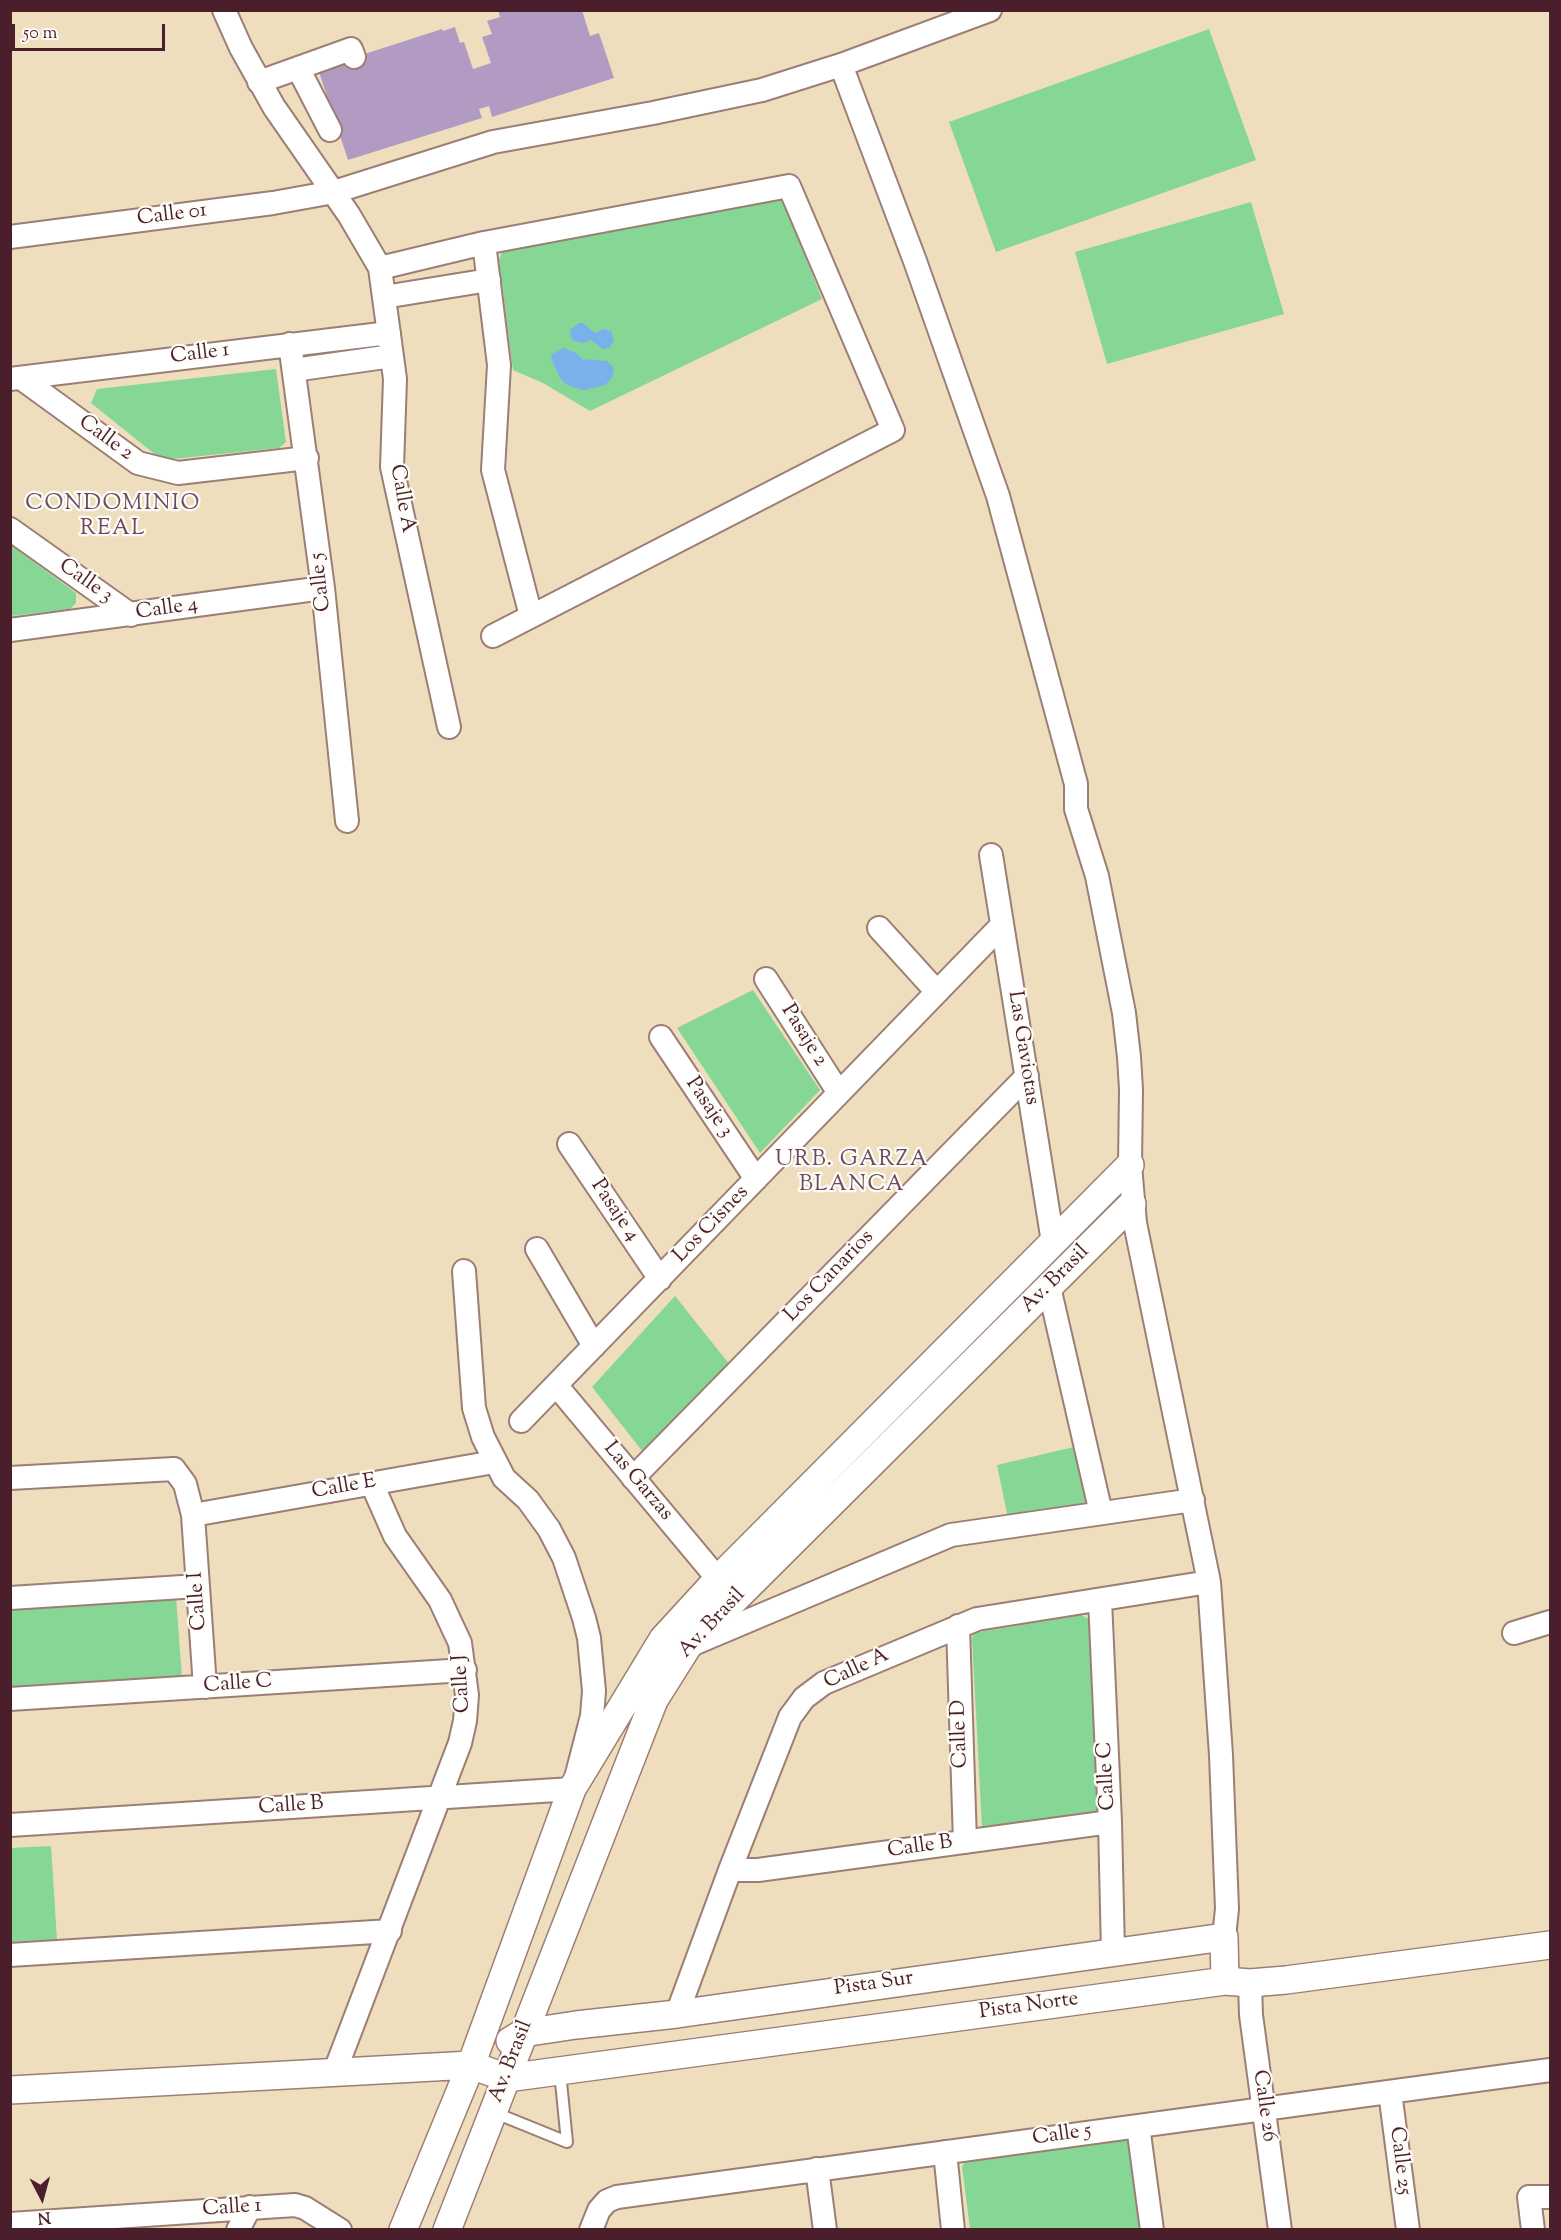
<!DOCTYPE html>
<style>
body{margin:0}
#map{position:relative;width:1561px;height:2240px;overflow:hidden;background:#efdebe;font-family:"Sorts Mill Goudy",serif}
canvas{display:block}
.frame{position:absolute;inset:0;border:12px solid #4a1f2b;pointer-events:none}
.north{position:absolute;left:12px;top:2168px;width:60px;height:60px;-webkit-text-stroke:4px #fdfcf7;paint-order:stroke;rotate:174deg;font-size:16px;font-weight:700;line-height:24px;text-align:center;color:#4a1f2b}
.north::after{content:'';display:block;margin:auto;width:21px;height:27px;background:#4a1f2b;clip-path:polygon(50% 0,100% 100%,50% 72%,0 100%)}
.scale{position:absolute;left:12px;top:24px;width:153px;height:27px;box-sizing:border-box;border:3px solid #4a1f2b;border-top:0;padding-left:8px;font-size:18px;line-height:21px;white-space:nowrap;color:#4a1f2b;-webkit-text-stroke:4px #fdfcf7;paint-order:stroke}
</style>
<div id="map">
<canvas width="1561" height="2240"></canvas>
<div class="frame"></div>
<div class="north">N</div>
<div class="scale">50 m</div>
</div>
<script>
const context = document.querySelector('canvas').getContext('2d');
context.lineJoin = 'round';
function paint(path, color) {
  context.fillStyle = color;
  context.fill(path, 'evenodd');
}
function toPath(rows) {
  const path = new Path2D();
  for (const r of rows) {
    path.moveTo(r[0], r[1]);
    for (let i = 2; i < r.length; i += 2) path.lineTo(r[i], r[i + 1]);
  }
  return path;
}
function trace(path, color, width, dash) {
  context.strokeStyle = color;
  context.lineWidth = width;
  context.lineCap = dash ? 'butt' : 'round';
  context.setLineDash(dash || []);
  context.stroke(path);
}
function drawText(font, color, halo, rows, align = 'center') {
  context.font = font + ' "Sorts Mill Goudy",serif';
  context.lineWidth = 4.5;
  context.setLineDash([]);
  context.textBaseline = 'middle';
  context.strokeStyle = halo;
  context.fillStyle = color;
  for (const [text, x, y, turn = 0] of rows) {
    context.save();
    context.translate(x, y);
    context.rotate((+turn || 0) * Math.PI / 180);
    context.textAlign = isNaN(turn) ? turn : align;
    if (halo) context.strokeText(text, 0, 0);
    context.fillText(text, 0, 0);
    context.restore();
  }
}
paint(toPath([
 [1209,29,1256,160,996,252,949,122],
 [781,195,822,299,590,411,543,383,513,370,499,260,502,252,506,249],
 [1251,202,1284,314,1107,364,1075,252],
 [276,369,286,442,279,448,172,459,157,456,91,403,97,389],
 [11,545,76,593,76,603,70,609,11,616],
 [753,990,820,1090,760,1153,677,1028],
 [675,1296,730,1365,646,1456,592,1387],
 [1078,1446,1095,1508,1009,1523,997,1465],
 [176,1597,182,1678,11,1689,11,1607],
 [1081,1615,1087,1618,1091,1623,1101,1805,1098,1815,982,1828,972,1638,973,1633],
 [51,1846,57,1940,11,1942,11,1848],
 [1123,2137,1129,2139,1144,2229,970,2229,962,2167,965,2161]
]), '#86d695');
paint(toPath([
 [579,323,583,323,595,333,603,329,611,331,614,340,612,344,609,348,603,349,591,340,582,343,572,340,570,330],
 [564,348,576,353,582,359,607,361,614,368,612,378,605,385,584,390,575,388,566,384,560,378,551,358,552,354]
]), '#7bb1ea');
paint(toPath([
 [498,10,582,10,590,36,599,33,614,78,492,117,489,106,479,109,482,118,348,160,318,69,442,29,443,31,455,27,460,43,464,42,473,69,491,63,482,37,492,34,487,21,500,17]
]), '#b29bc2');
const service = toPath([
 [493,2112,567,2142,560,2072]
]);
const minor = toPath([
 [224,10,241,48,274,107,349,215,380,268,395,379,392,467,449,727],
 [841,65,915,261,998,496,1076,784,1076,809,1097,876,1124,1013,1129,1057,1131,1089,1130,1165,1135,1223,1209,1582,1221,1755,1227,1909,1224,1937],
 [298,68,330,130],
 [259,82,351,49,354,57],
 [10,237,273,203,334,192,493,142,653,113,762,90,841,65,990,10],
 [484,243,499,365,493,470,531,616],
 [380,268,484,243,789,186,893,430,493,636],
 [384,297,489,280],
 [290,344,323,588,347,821],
 [294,370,392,356],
 [21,378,138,463,178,473,307,458],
 [10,379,389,333],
 [10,529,131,615],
 [10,630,323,588],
 [991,855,1053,1242],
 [879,928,937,992],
 [766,979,839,1093],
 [661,1037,756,1179],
 [569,1144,660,1279],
 [537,1249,594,1346],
 [1049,1287,1101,1513],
 [556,1385,718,1579],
 [521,1421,1002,925],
 [10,1478,174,1469,185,1484,193,1515,205,1687],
 [633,1478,1027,1076],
 [193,1515,494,1462],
 [10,1598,198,1586],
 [1100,1600,1110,1822,1113,1952],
 [958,1626,965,1842],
 [1514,1633,1550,1622],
 [693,1644,951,1535,1193,1500],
 [10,1699,465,1670],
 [10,1825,572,1789,577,1774,592,1716,594,1691,589,1638,584,1618,564,1558,549,1529,528,1500,504,1478,483,1437,474,1408,464,1271],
 [730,1870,758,1870,1110,1822],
 [10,1955,390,1931],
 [1250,1983,1251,2015,1280,2230],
 [677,2014,730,1870,790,1717,804,1698,824,1683,977,1619,1209,1582],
 [335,2071,460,1743,465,1721,467,1695,460,1643,440,1600,395,1536,372,1484],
 [1390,2092,1408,2230],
 [1138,2126,1152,2230],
 [945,2152,953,2230],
 [817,2169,825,2230],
 [10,2224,295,2205,305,2208,340,2230],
 [238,2230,250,2207],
 [591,2230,599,2210,607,2201,617,2197,1550,2070],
 [1533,2230,1529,2197,1550,2197]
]);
const tertiary = toPath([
 [510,2041,523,2033,576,2025,677,2014,1224,1937,1225,1981],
 [10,2090,471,2065,507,2078,1225,1981,1250,1983,1286,1980,1550,1945],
 [403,2230,471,2065,572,1789,663,1639,718,1579,1130,1165],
 [447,2230,654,1700,688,1646,1132,1204]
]);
trace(service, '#9c7e74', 14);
trace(minor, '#9c7e74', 26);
trace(tertiary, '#9c7e74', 30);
trace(service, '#fff', 10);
trace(minor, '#fff', 22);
trace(tertiary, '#fff', 27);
drawText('21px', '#4a1f2b', '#fdfcf7', [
 ["Calle 01",172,216,-7],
 ["Calle 1",200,355,-7],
 ["Calle 2",105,439,36],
 ["Calle A",401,499,80],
 ["Calle 3",85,582,35],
 ["Calle 5",322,582,-97],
 ["Calle 4",167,610,-8],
 ["Pasaje 2",803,1036,58],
 ["Las Gaviotas",1022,1048,81],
 ["Pasaje 3",708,1108,56],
 ["Pasaje 4",614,1211,56],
 ["Los Cisnes",712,1225,-46],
 ["Los Canarios",830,1277,-46],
 ["Av. Brasil",1056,1280,-45],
 ["Las Garzas",637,1482,50],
 ["Calle E",344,1488,-10],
 ["Calle I",199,1601,-94],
 ["Av. Brasil",713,1624,-47],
 ["Calle A",857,1670,-25],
 ["Calle J",463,1684,-93],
 ["Calle C",238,1685,-4],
 ["Calle D",961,1734,-92],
 ["Calle C",1108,1776,-93],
 ["Calle B",291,1807,-4],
 ["Calle B",920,1848,-8],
 ["Pista Sur",874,1985,-8],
 ["Pista Norte",1029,2007,-8],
 ["Av. Brasil",512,2062,-69],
 ["Calle 26",1263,2106,82],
 ["Calle 5",1062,2136,-8],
 ["Calle 25",1399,2161,83],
 ["Calle 1",232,2209,-4]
]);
context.letterSpacing = '1.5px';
drawText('22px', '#6e4a60', '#fdfcf7', [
 ["CONDOMINIO",113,505],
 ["REAL",113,530],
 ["URB. GARZA",852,1161],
 ["BLANCA",852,1186]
]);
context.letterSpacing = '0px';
</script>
